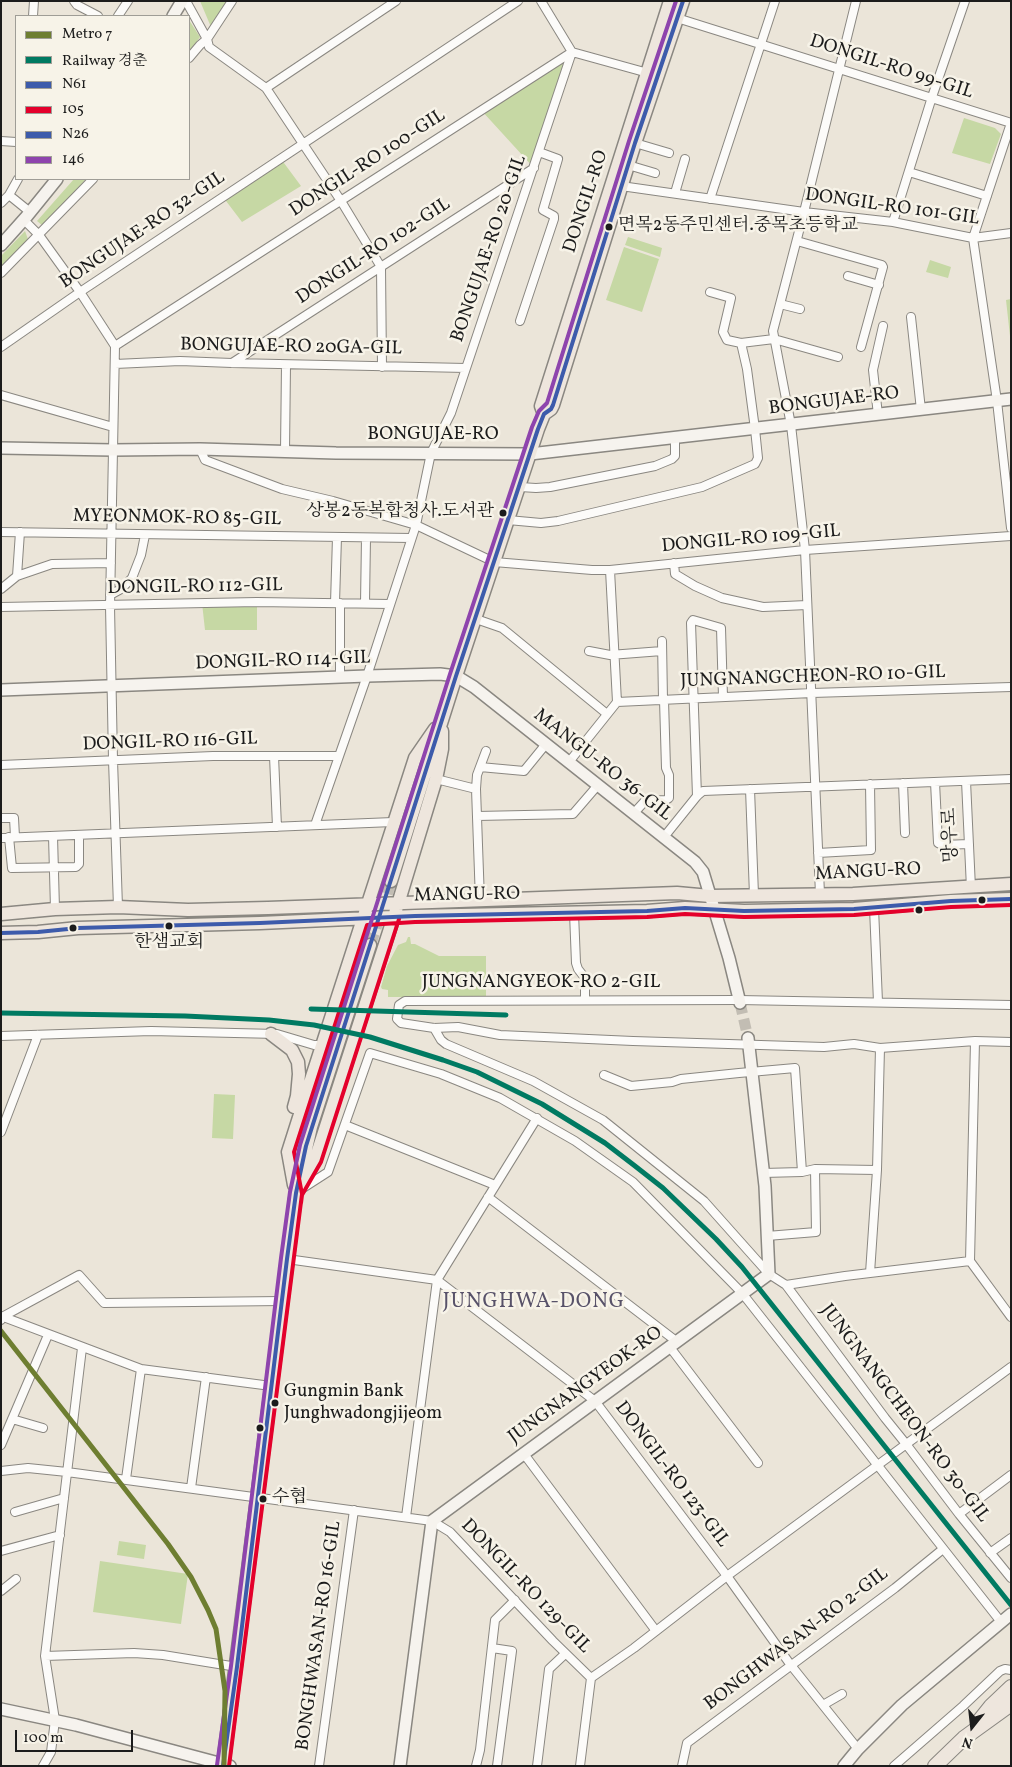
<!DOCTYPE html>
<meta charset="utf-8">
<style>
body{margin:0}
#map{position:relative;width:1012px;height:1767px;overflow:hidden;background:#ebe5d9;font-family:Vollkorn,"Noto Serif KR",serif}
canvas{display:block}
.frame{position:absolute;inset:0;border:2px solid #1c1c1c;pointer-events:none}
.legend{position:absolute;left:15px;top:15px;width:175px;height:165px;box-sizing:border-box;background:#f7f3e8;border:1px solid #9f9d96;margin:0;padding:6px 9px;list-style:none;font-size:15px;color:#1c1c1c}
.legend li{display:flex;align-items:center;gap:10px;height:25px}
.legend b{width:25px;border:1px solid #9f9d96}
.north{position:absolute;left:947px;top:1702px;width:50px;height:50px;-webkit-text-stroke:4px #f7f3e8;paint-order:stroke;rotate:196deg;font-size:14px;font-weight:700;line-height:20px;text-align:center;color:#1c1c1c}
.north::after{content:'';display:block;margin:auto;width:18px;height:22px;background:#1c1c1c;clip-path:polygon(50% 0,100% 100%,50% 72%,0 100%)}
.scale{position:absolute;left:15px;top:1730px;width:118px;height:22px;box-sizing:border-box;border:2px solid #1c1c1c;border-top:0;padding-left:6px;font-size:15px;line-height:18px;white-space:nowrap;color:#1c1c1c;-webkit-text-stroke:4px #f7f3e8;paint-order:stroke}
</style>
<div id="map">
<canvas width="1012" height="1767"></canvas>
<div class="frame"></div>
<ul class="legend">
<li><b style="height:6px;background:#6e7e31"></b>Metro 7</li>
<li><b style="height:6px;background:#007a62"></b>Railway 경춘</li>
<li><b style="height:6px;background:#3d5bab"></b>N61</li>
<li><b style="height:6px;background:#e4002b"></b>105</li>
<li><b style="height:6px;background:#3d5bab"></b>N26</li>
<li><b style="height:6px;background:#8e44ad"></b>146</li>
</ul>
<div class="north">N</div>
<div class="scale">100 m</div>
</div>
<script>
const context = document.querySelector('canvas').getContext('2d');
context.lineJoin = 'round';
function paint(path, color) {
  context.fillStyle = color;
  context.fill(path, 'evenodd');
}
function toPath(rows) {
  const path = new Path2D();
  for (const r of rows) {
    path.moveTo(r[0], r[1]);
    for (let i = 2; i < r.length; i += 2) path.lineTo(r[i], r[i + 1]);
  }
  return path;
}
function trace(path, color, width, dash) {
  context.strokeStyle = color;
  context.lineWidth = width;
  context.lineCap = dash ? 'butt' : 'round';
  context.setLineDash(dash || []);
  context.stroke(path);
}
function drawText(font, color, halo, rows, align = 'center') {
  context.font = font + ' Vollkorn,"Noto Serif KR",serif';
  context.lineWidth = 5;
  context.setLineDash([]);
  context.textBaseline = 'middle';
  context.strokeStyle = halo;
  context.fillStyle = color;
  for (const [text, x, y, turn = 0] of rows) {
    context.save();
    context.translate(x, y);
    context.rotate((+turn || 0) * Math.PI / 180);
    context.textAlign = isNaN(turn) ? turn : align;
    if (halo) context.strokeText(text, 0, 0);
    context.fillText(text, 0, 0);
    context.restore();
  }
}
paint(toPath([
 [200,1,228,1,211,27],
 [189,20,200,37,189,52],
 [572,52,534,168,481,110],
 [964,118,995,128,1001,134,990,164,952,153],
 [281,159,301,186,242,222,223,197],
 [74,179,86,179,43,226,37,221],
 [25,231,29,242,1,269,1,256],
 [628,237,662,248,660,257,625,245],
 [624,247,659,259,642,312,606,300],
 [930,260,951,267,948,278,926,272],
 [1011,299,1011,345,1006,300],
 [257,602,257,630,205,630,202,603],
 [408,937,410,937,411,944,415,944,439,956,486,956,486,997,388,997,388,990,382,989,381,987,387,966,398,945,406,942],
 [214,1094,235,1095,233,1139,212,1138],
 [119,1541,146,1545,144,1559,117,1555],
 [100,1561,188,1574,181,1624,93,1612]
]), '#c6d8a4');
trace(toPath([
 [740,1003,748,1038]
]), '#c2bdb3', 11, [11, 5.5]);
trace(toPath([
 [370,945,391,881]
]), '#c2bdb3', 12, [12, 6]);
const street = toPath([
 [74,1,77,5,98,16],
 [186,1,207,39,209,47,266,88,341,201,381,267,382,367],
 [33,16,34,1],
 [118,16,128,1],
 [677,18,1011,123],
 [189,58,200,45,207,39,232,1],
 [266,88,396,1],
 [1011,123,973,238,997,401,1011,528],
 [1,141,16,142],
 [635,143,669,153],
 [628,165,655,173],
 [909,172,987,196],
 [621,186,804,212,893,222,973,238,1011,233],
 [675,193,685,159],
 [9,195,30,212],
 [710,199,775,1],
 [1,203,9,195,18,179],
 [24,220,39,235,80,292,115,346,110,606,113,760,118,907],
 [893,222,932,97,965,1],
 [797,241,882,265,883,267,861,347],
 [1,273,93,179],
 [848,276,879,285],
 [780,304,800,309],
 [911,317,921,410],
 [520,321,554,219,554,216,543,210,558,159,539,152],
 [741,343,774,339,838,357],
 [115,346,572,52,648,73],
 [1,347,80,292,518,1],
 [232,363,534,168],
 [115,364,180,361,232,363,466,368],
 [1,395,113,427],
 [878,415,873,370,883,326],
 [200,449,205,460,282,489,333,501,416,525,494,562,592,570,610,570,805,550,1011,536],
 [285,451,286,365],
 [520,487,536,488,550,487,655,466,672,459,675,456,675,438],
 [508,520,541,523,558,521,702,487,755,464,758,458,755,429,747,369,741,343,727,340,723,332,731,298,710,292],
 [1,532,411,538],
 [674,563,675,574,695,586,722,598,763,607,807,605],
 [17,576,20,532],
 [1,589,17,576,52,564,111,563],
 [110,595,121,589,132,578,141,555,145,535],
 [335,603,337,537],
 [340,603,340,677],
 [365,603,366,538],
 [1,607,257,602,390,604],
 [476,619,502,628,607,714],
 [662,641,663,700],
 [589,651,610,655,662,651],
 [617,702,812,693,1011,687],
 [274,756,277,827],
 [569,762,617,702,610,570],
 [1,765,213,756,339,756],
 [480,767,524,771,546,744],
 [436,779,476,789,480,901],
 [966,781,971,888],
 [935,782,938,843,942,845,969,844],
 [903,783,905,833],
 [476,789,477,775,486,751],
 [750,789,754,895],
 [697,796,691,623,693,620,721,628,723,697],
 [634,813,645,801,666,800,669,798,669,775,666,768,664,700],
 [477,816,573,814,598,785],
 [1,818,14,818,15,837],
 [315,825,367,676,416,525,431,453,451,413,572,52,541,1],
 [53,836,55,909],
 [9,837,12,868,76,867,79,864,79,835],
 [664,837,697,796,703,791,1011,779],
 [1,838,393,822],
 [818,853,871,850,870,784],
 [820,894,805,550,791,425,773,331,804,212,856,1],
 [874,908,878,1002],
 [574,913,576,963,578,969,585,978,585,1000],
 [1011,1005,739,1000,405,1001,399,1005,397,1019,401,1023,434,1028,458,1027,500,1035,633,1041,824,1047,854,1044,880,1048,975,1041,1011,1042],
 [434,1028,441,1040,446,1044,533,1081,603,1120,704,1201,769,1274,786,1285,885,1418,906,1444,959,1514,1011,1578],
 [1,1036,151,1031,277,1034,314,1045,322,1045],
 [975,1041,970,1261,1011,1317],
 [604,1075,631,1086,672,1082,681,1079,739,1073,795,1068,802,1172],
 [345,1125,495,1185],
 [1,1132,38,1035],
 [763,1173,802,1172,815,1169,877,1170],
 [300,1190,328,1172,370,1053,441,1074,500,1098,575,1141,633,1182,742,1293,1001,1622],
 [488,1197,676,1341],
 [767,1236,816,1232,815,1169],
 [287,1259,437,1280,595,1401,727,1576,790,1664,858,1749],
 [870,1273,877,1170,880,1048],
 [786,1285,845,1276,970,1261],
 [1,1316,141,1369,271,1386],
 [1,1320,2,1317,79,1275,104,1303,282,1301],
 [669,1346,758,1463],
 [12,1419,43,1428],
 [1,1445,48,1335],
 [524,1454,656,1631],
 [1,1471,28,1468,67,1472,432,1521,450,1532,553,1641,591,1678],
 [126,1479,141,1369],
 [191,1488,206,1377],
 [15,1512,64,1498],
 [959,1514,1011,1475],
 [406,1517,437,1280,537,1118],
 [1,1551,60,1535],
 [990,1553,1011,1538],
 [1,1591,16,1579],
 [492,1648,512,1651,497,1766],
 [45,1656,134,1653,163,1655,237,1667],
 [823,1705,842,1694],
 [43,1766,51,1752,55,1720,45,1656,82,1348],
 [319,1766,354,1510],
 [476,1766,480,1750,495,1620,515,1600],
 [537,1766,549,1669,565,1654],
 [580,1766,591,1678,634,1648,727,1576,1011,1367],
 [682,1766,687,1743,895,1588,943,1549],
 [894,1766,963,1706,1000,1671,1005,1669,1011,1670]
]);
const secondary = toPath([
 [173,16,182,1],
 [1,245,27,216,57,179],
 [1,448,113,450,200,449,336,453,530,454,1011,399],
 [1,690,367,676,440,674,456,676,474,687,695,862,703,872,729,958,740,1003],
 [1,1709,76,1725,230,1766],
 [400,1766,432,1521,769,1274,765,1186,748,1038],
 [844,1766,858,1749,902,1705,1011,1614]
]);
const primary = toPath([
 [544,414,541,406,670,1],
 [391,881,456,676,538,429,544,414,551,409,553,405,635,143,683,1],
 [1,914,55,909,118,907,188,910,268,908,677,893,710,896,853,894,1011,884],
 [1,933,38,932,78,928,260,923,415,916,647,911,685,908,744,911,854,909,951,901,1011,899],
 [271,1034,292,1050,298,1062,299,1074,297,1096,294,1107],
 [302,1183,315,1160,398,904,436,779,442,749,442,731],
 [294,1185,288,1152,308,1089,415,758,435,729],
 [223,1766,296,1193,311,1127,370,945]
]);
const highway = toPath([
 [979,1721,991,1706,1011,1687],
 [935,1766,964,1738,1011,1704]
]);
trace(street, '#8a8781', 10);
trace(secondary, '#8a8781', 14);
trace(primary, '#8a8781', 15);
trace(highway, '#8a8781', 16);
trace(street, '#fcfbf9', 8);
trace(secondary, '#f6f3ee', 11);
trace(primary, '#eee6dd', 12);
trace(highway, '#eee6dd', 14);
trace(toPath([
 [223,1766,237,1667,287,1259,296,1193,306,1146,456,676,538,429,544,414,551,409,553,405,635,143,683,1]
]), '#3d5bab', 4);
trace(toPath([
 [301,1203,302,1195,321,1162,399,919],
 [229,1766,302,1194,294,1152,367,925,415,922,647,917,685,914,744,917,854,915,951,907,1011,905]
]), '#e4002b', 4);
trace(toPath([
 [1,933,38,932,78,928,260,923,415,916,647,911,685,908,744,911,854,909,951,901,1011,899]
]), '#3d5bab', 4);
trace(toPath([
 [217,1765,231,1666,281,1258,290,1192,300,1145,450,674,532,427,539,411,547,403,629,141,676,1]
]), '#8e44ad', 4);
trace(toPath([
 [311,1009,506,1015],
 [1,1013,185,1016,269,1020,314,1025,370,1037,443,1060,477,1072,542,1104,605,1143,635,1166,663,1188,716,1239,742,1267,1011,1605]
]), '#007a62', 5);
trace(toPath([
 [1,1331,168,1544,191,1577,208,1610,216,1629,225,1691,224,1766]
]), '#6e7e31', 5);
for (const [x, y, r, color] of [
 [609,227,4.5,"#1c1c1c"],
 [503,513,4.5,"#1c1c1c"],
 [982,900,4.5,"#1c1c1c"],
 [919,910,4.5,"#1c1c1c"],
 [169,926,4.5,"#1c1c1c"],
 [73,928,4.5,"#1c1c1c"],
 [275,1403,4.5,"#1c1c1c"],
 [260,1428,4.5,"#1c1c1c"],
 [263,1499,4.5,"#1c1c1c"]
]) {
  const dot = new Path2D();
  dot.arc(x, y, r, 0, 2 * Math.PI);
  context.fillStyle = color;
  context.fill(dot);
  trace(dot, '#f7f3e8', 2);
}
drawText('18px', '#1c1c1c', '#f7f3e8', [
 ["면목2동주민센터.중목초등학교",618,227],
 ["상봉2동복합청사.도서관",494,513,"right"],
 ["한샘교회",169,944,"center"],
 ["Gungmin Bank",284,1393],
 ["Junghwadongjijeom",284,1415],
 ["수협",272,1499]
], 'left');
drawText('19px', '#1c1c1c', '#f7f3e8', [
 ["DONGIL-RO 99-GIL",891,68,18],
 ["DONGIL-RO 100-GIL",368,164,-33],
 ["DONGIL-RO",587,202,-72],
 ["DONGIL-RO 101-GIL",892,208,8],
 ["BONGUJAE-RO 32-GIL",143,231,-34],
 ["BONGUJAE-RO 20-GIL",490,249,-71],
 ["DONGIL-RO 102-GIL",374,252,-33],
 ["BONGUJAE-RO 20GA-GIL",291,348,1],
 ["BONGUJAE-RO",834,402,-7],
 ["BONGUJAE-RO",433,436],
 ["MYEONMOK-RO 85-GIL",177,519,1],
 ["DONGIL-RO 109-GIL",751,540,-5],
 ["DONGIL-RO 112-GIL",195,588,-1],
 ["DONGIL-RO 114-GIL",283,662,-2],
 ["JUNGNANGCHEON-RO 10-GIL",813,678,-2],
 ["DONGIL-RO 116-GIL",170,743,-2],
 ["MANGU-RO 36-GIL",602,766,38],
 ["망우로",952,835,-92],
 ["MANGU-RO",868,873,-3],
 ["MANGU-RO",467,896,-1],
 ["JUNGNANGYEOK-RO 2-GIL",541,984],
 ["JUNGNANGYEOK-RO",586,1386,-36],
 ["JUNGNANGCHEON-RO 30-GIL",904,1414,53],
 ["DONGIL-RO 123-GIL",671,1475,53],
 ["DONGIL-RO 129-GIL",525,1587,46],
 ["BONGHWASAN-RO 16-GIL",320,1636,-82],
 ["BONGHWASAN-RO 2-GIL",797,1640,-37]
]);
context.letterSpacing = '1px';
drawText('21px', '#585269', '#f7f3e8', [
 ["JUNGHWA-DONG",534,1303]
]);
context.letterSpacing = '0px';
</script>
